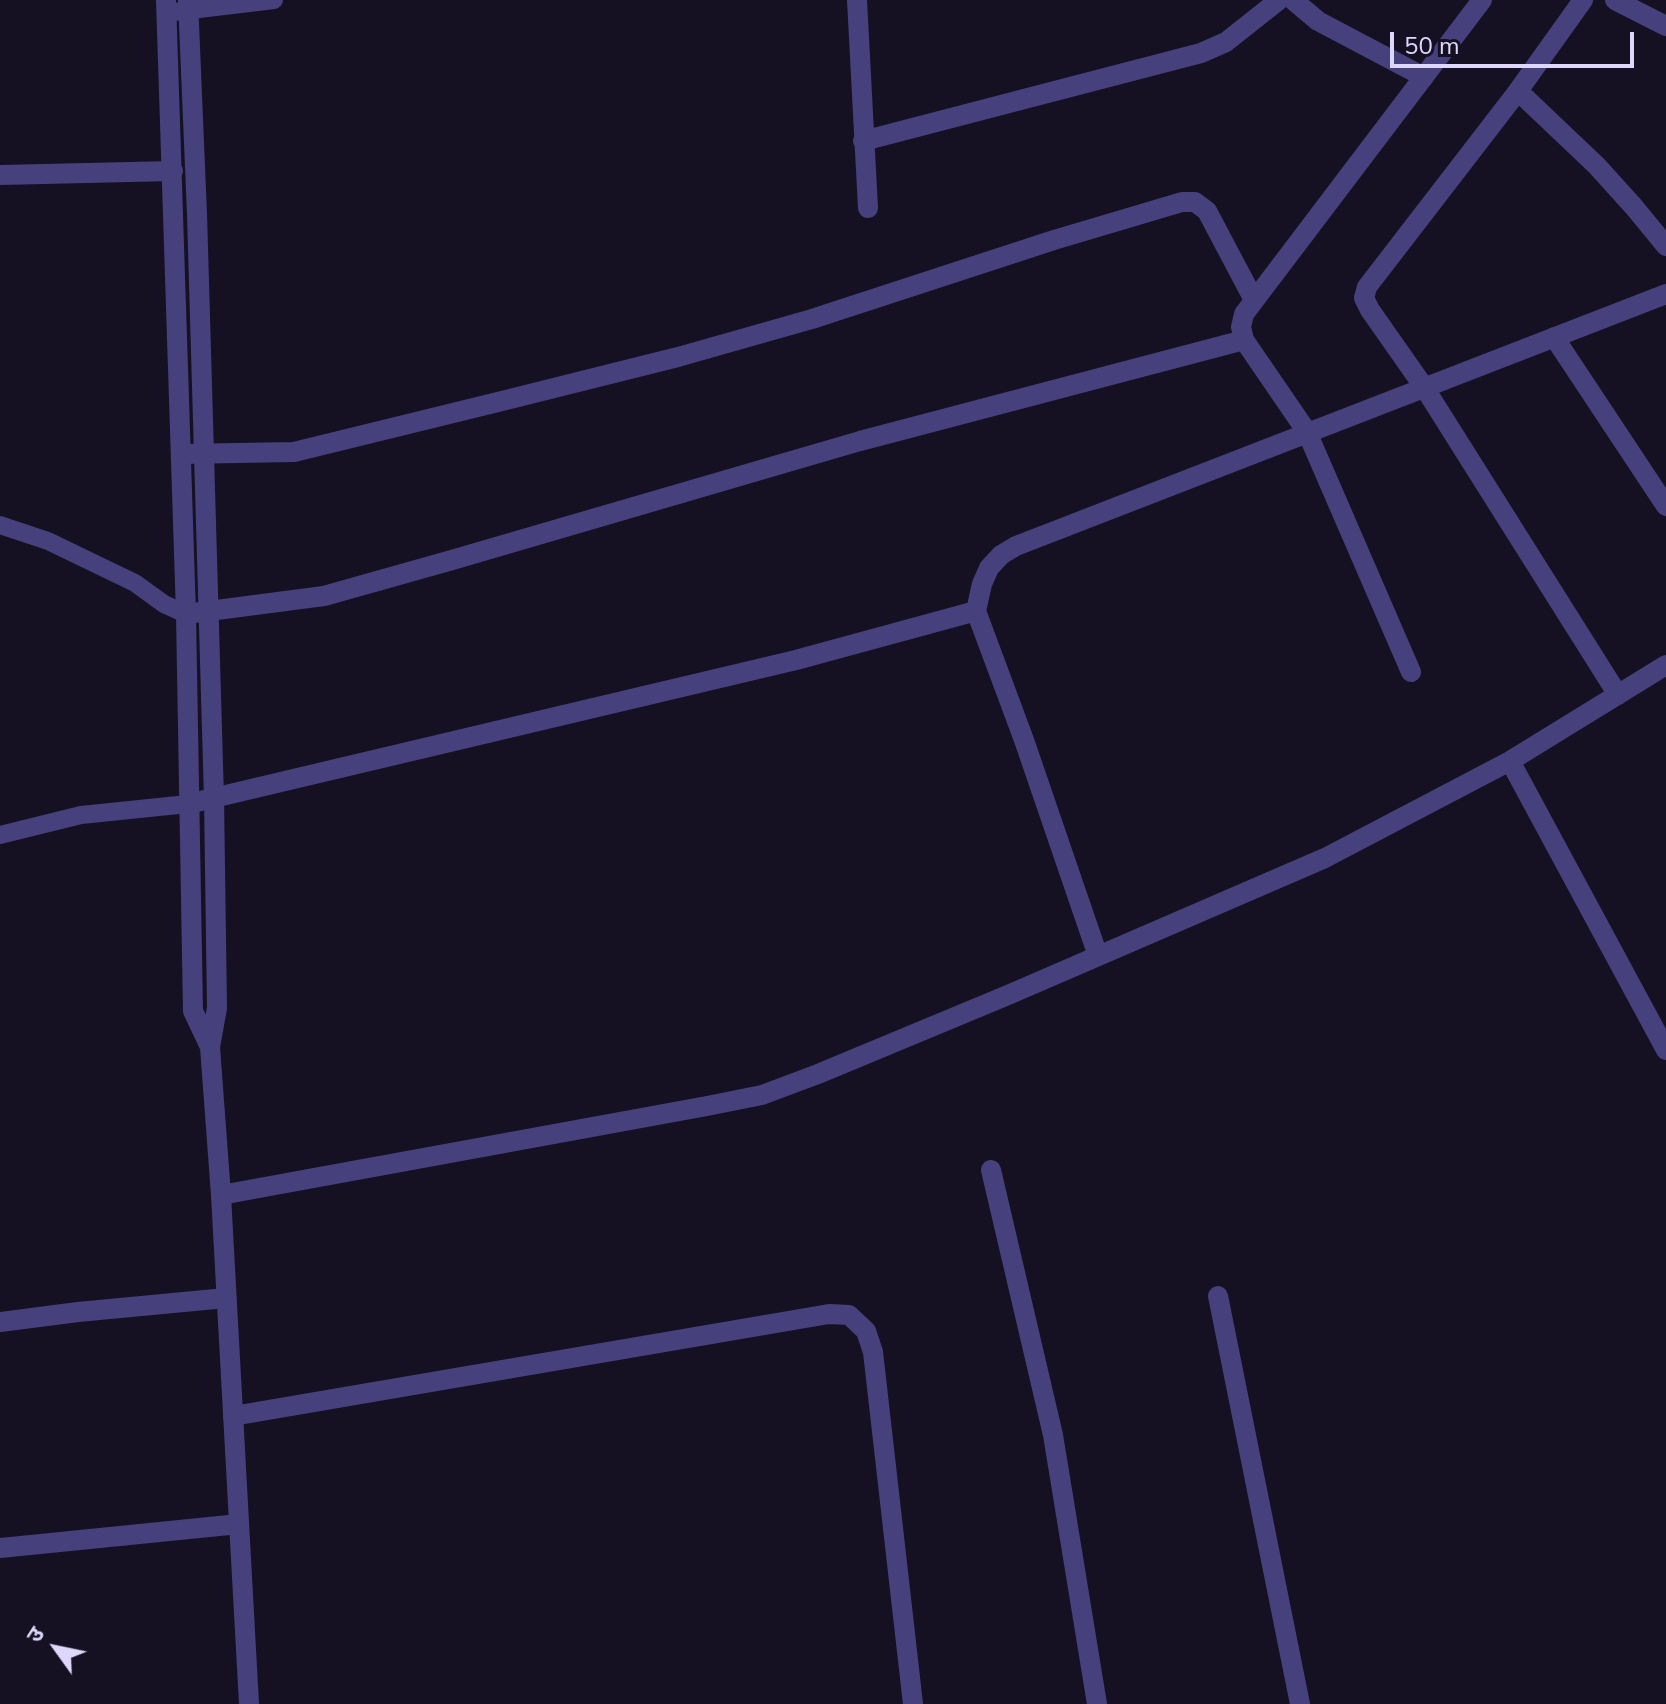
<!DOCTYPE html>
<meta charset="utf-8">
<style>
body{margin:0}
#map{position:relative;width:1666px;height:1704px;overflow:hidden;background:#151123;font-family:"Nunito Sans","Noto Sans Devanagari",sans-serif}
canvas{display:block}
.north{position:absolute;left:16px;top:1608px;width:80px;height:80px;-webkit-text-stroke:6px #151123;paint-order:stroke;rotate:303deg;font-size:22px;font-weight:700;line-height:32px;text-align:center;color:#ddd7fb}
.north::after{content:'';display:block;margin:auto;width:28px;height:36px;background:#ddd7fb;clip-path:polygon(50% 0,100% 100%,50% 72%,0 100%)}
.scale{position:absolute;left:1390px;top:32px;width:244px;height:36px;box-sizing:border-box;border:4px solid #ddd7fb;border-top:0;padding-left:10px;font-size:24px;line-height:28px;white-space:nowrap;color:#ddd7fb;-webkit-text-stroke:6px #151123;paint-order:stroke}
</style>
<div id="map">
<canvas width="1666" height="1704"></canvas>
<div class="north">उ</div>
<div class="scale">50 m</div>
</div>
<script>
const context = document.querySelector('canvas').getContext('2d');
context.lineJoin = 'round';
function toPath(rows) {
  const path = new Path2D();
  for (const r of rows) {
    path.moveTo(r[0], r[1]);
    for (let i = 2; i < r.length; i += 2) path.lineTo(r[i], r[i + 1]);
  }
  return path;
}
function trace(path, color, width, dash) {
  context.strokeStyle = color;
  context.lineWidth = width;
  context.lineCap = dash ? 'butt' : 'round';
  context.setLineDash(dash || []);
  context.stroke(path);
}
trace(toPath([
 [174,12,274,0],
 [0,525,48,541,135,583,164,604,186,614],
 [0,835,81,815,188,804]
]), '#46417d', 18);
trace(toPath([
 [857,0,868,208],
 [1293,0,1318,21,1424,77],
 [1583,0,1518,91,1367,287,1364,298,1370,310,1424,387,1618,695],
 [1615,0,1666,26],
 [1518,91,1597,166,1634,207,1666,246],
 [863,141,1201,53,1226,42,1279,0],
 [0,175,173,171],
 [1554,337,1666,506],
 [181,454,294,452,502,401,678,357,812,319,1054,240,1182,202,1195,202,1207,211,1254,300],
 [186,614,324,596,452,560,860,441,1244,340],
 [1411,672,1307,432,1244,340,1241,327,1244,314,1482,0],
 [1510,761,1666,1050],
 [188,804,796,660,976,611],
 [1098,956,1024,740,976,611,982,584,989,568,1001,555,1016,546,1666,294],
 [991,1170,1053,1435,1097,1704],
 [221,1195,707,1106,762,1095,818,1074,1008,995,1325,858,1510,761,1666,665],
 [1218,1296,1300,1704],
 [0,1322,78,1312,226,1298],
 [233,1416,829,1314,849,1315,866,1331,873,1352,913,1704],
 [0,1548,239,1524]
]), '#46417d', 20);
trace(toPath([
 [166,0,186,614,193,1011,210,1047],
 [188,0,197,214,214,798,217,1008,210,1047,221,1195,249,1704]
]), '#46417d', 20);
</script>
